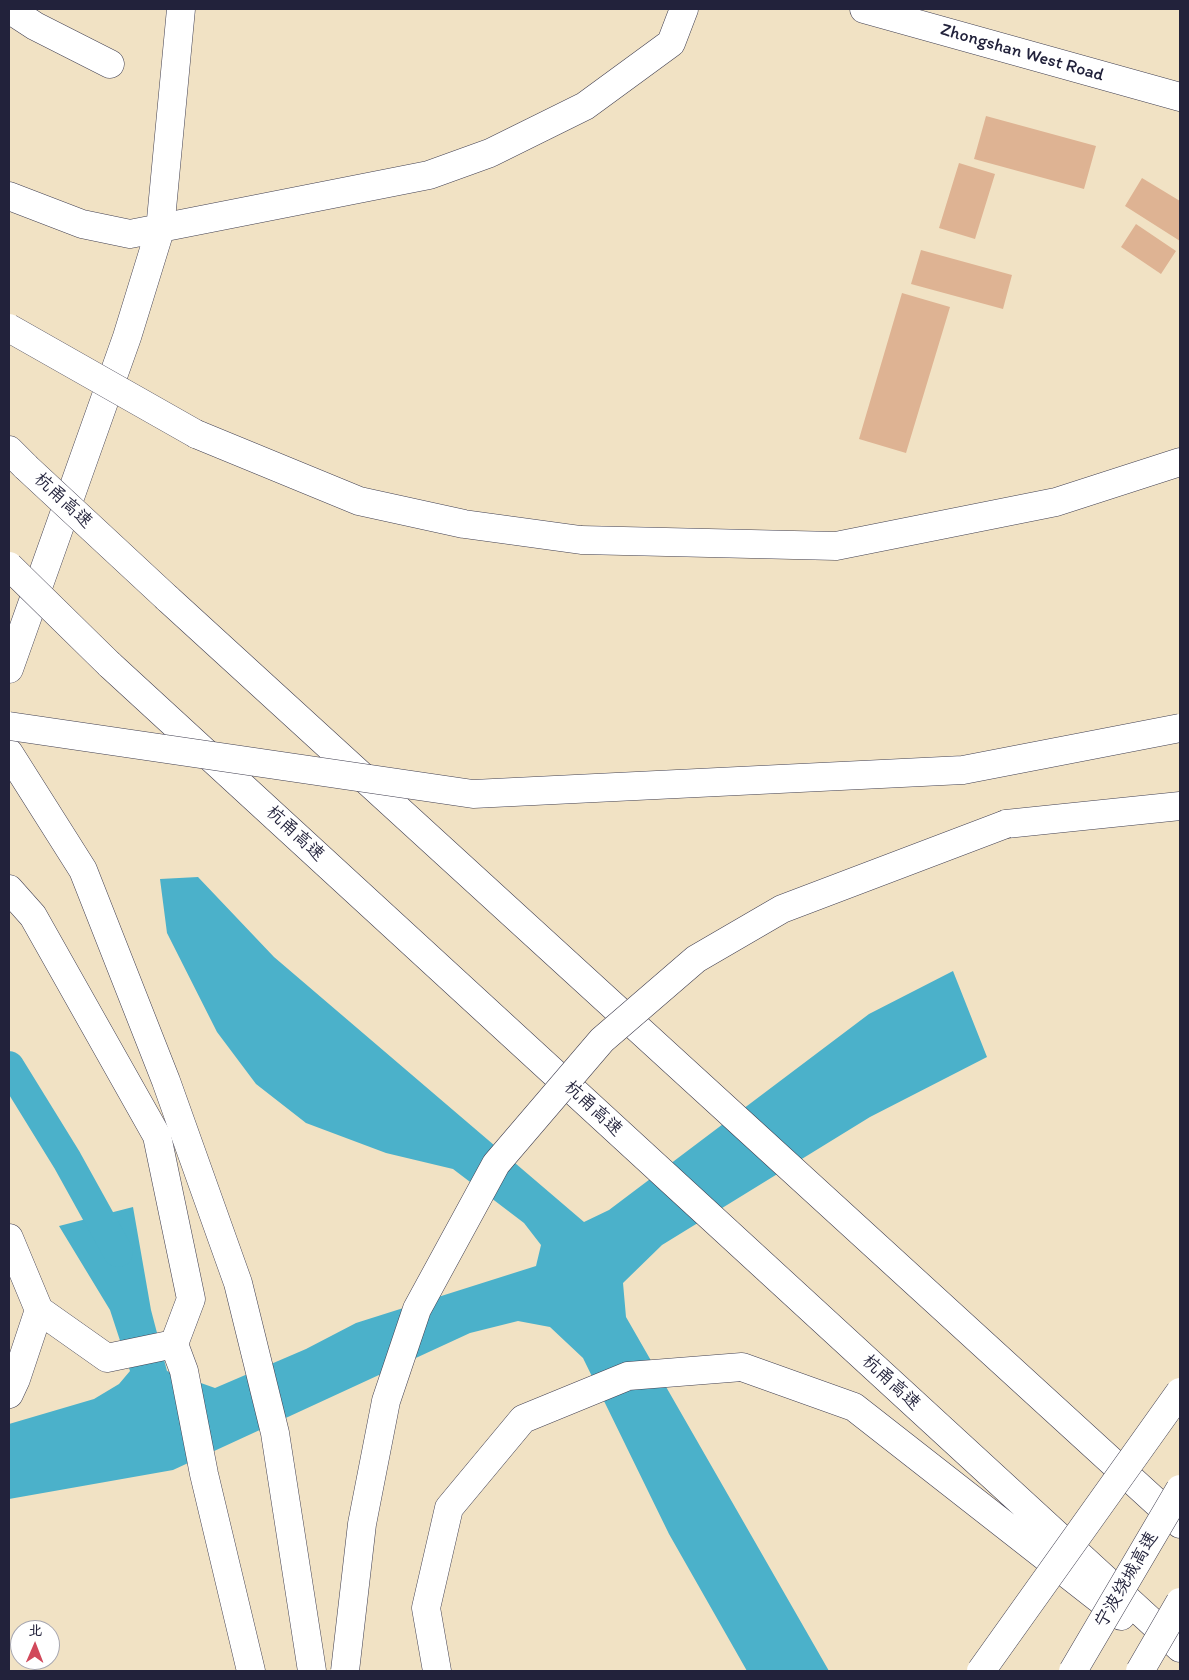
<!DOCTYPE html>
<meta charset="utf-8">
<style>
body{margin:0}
#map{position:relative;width:1189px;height:1680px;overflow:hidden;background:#f1e2c4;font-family:Itim,"LXGW WenKai TC",sans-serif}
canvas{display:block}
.frame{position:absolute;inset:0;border:10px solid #22223b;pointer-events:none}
.north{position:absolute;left:10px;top:1620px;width:50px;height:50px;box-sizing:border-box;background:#fff;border:1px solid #a7a7b1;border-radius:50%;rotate:1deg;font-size:14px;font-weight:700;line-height:20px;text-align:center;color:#22223b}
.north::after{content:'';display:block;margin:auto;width:18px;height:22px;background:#d1495b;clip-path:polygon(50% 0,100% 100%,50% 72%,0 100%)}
</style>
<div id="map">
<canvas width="1189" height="1680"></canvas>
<div class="frame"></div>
<div class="north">北</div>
</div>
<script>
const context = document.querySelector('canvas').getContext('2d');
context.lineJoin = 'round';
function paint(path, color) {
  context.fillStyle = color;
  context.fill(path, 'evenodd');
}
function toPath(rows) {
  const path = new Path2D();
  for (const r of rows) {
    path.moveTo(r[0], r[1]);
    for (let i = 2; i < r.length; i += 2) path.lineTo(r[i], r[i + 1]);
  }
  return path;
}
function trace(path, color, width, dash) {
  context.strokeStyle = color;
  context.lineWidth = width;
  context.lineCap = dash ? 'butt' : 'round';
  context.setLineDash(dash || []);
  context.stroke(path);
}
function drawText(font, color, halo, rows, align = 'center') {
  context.font = font + ' Itim,"LXGW WenKai TC",sans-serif';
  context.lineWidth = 4.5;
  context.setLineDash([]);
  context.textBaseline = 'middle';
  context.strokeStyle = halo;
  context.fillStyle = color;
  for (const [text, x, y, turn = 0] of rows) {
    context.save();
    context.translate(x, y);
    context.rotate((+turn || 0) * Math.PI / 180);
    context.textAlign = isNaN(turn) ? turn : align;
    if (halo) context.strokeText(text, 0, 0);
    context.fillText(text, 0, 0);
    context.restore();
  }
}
paint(toPath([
 [198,877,274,957,584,1222,609,1210,869,1014,953,971,987,1057,870,1117,662,1245,623,1283,626,1317,829,1671,747,1671,669,1534,583,1358,550,1327,518,1321,470,1333,173,1470,9,1499,9,1424,94,1399,119,1384,130,1371,110,1310,59,1226,133,1207,151,1310,167,1371,215,1388,306,1349,356,1323,536,1266,541,1245,524,1223,453,1169,386,1153,306,1123,256,1084,217,1032,167,933,160,879]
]), '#4bb1ca');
trace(toPath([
 [9,1066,67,1160,118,1252]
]), '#4bb1ca', 30);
paint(toPath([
 [986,116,1096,146,1084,189,974,159],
 [959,163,995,174,975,239,939,228],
 [1142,178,1180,201,1180,241,1125,206],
 [1136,224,1176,251,1161,274,1121,247],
 [921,250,1012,275,1003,309,911,284],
 [902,293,950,307,906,453,859,439]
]), '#deb393');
const minor = toPath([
 [9,9,35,26,110,64],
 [9,196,82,224,130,234,429,175,490,153,585,106,671,43,684,9],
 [9,669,127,337,160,230,181,9],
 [9,889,33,916,157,1136,191,1299,174,1344,184,1371,204,1474,251,1671],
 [9,1238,39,1310,16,1379,9,1394],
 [39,1310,107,1358,174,1344]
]);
const primary = toPath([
 [864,9,1180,97]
]);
const motorway = toPath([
 [196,434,359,501,464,524,581,540,836,546,1056,502,1180,462],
 [9,450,26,467],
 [167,598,1180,1524],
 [109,664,1180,1648],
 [9,753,83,870,166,1081,238,1283,275,1433,312,1671],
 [1006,824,1180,806],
 [437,1671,426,1608,449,1508,523,1419,628,1376,742,1367,854,1407,1121,1616]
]);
trace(minor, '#413f50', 29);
trace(primary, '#413f50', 29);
trace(motorway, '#413f50', 29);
trace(minor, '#fff', 28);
trace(primary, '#fff', 28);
trace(motorway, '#fff', 28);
const motorwayBridge = toPath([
 [9,328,196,434],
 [26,467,167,598],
 [9,566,109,664],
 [9,726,473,794,963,770,1180,728],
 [345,1671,362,1524,386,1401,417,1309,496,1164,602,1040,696,959,782,909,1006,824],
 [981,1671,1180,1392],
 [1073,1671,1180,1489],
 [1140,1671,1180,1602]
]);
trace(motorwayBridge, '#413f50', 29, []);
trace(motorwayBridge, '#fff', 28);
drawText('18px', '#22223b', '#fff', [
 ["Zhongshan West Road",1022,53,16],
 ["杭甬高速",63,501,43],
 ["杭甬高速",295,834,43],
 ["杭甬高速",593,1109,43],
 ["杭甬高速",891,1383,43],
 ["宁波绕城高速",1127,1580,-60]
]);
</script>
